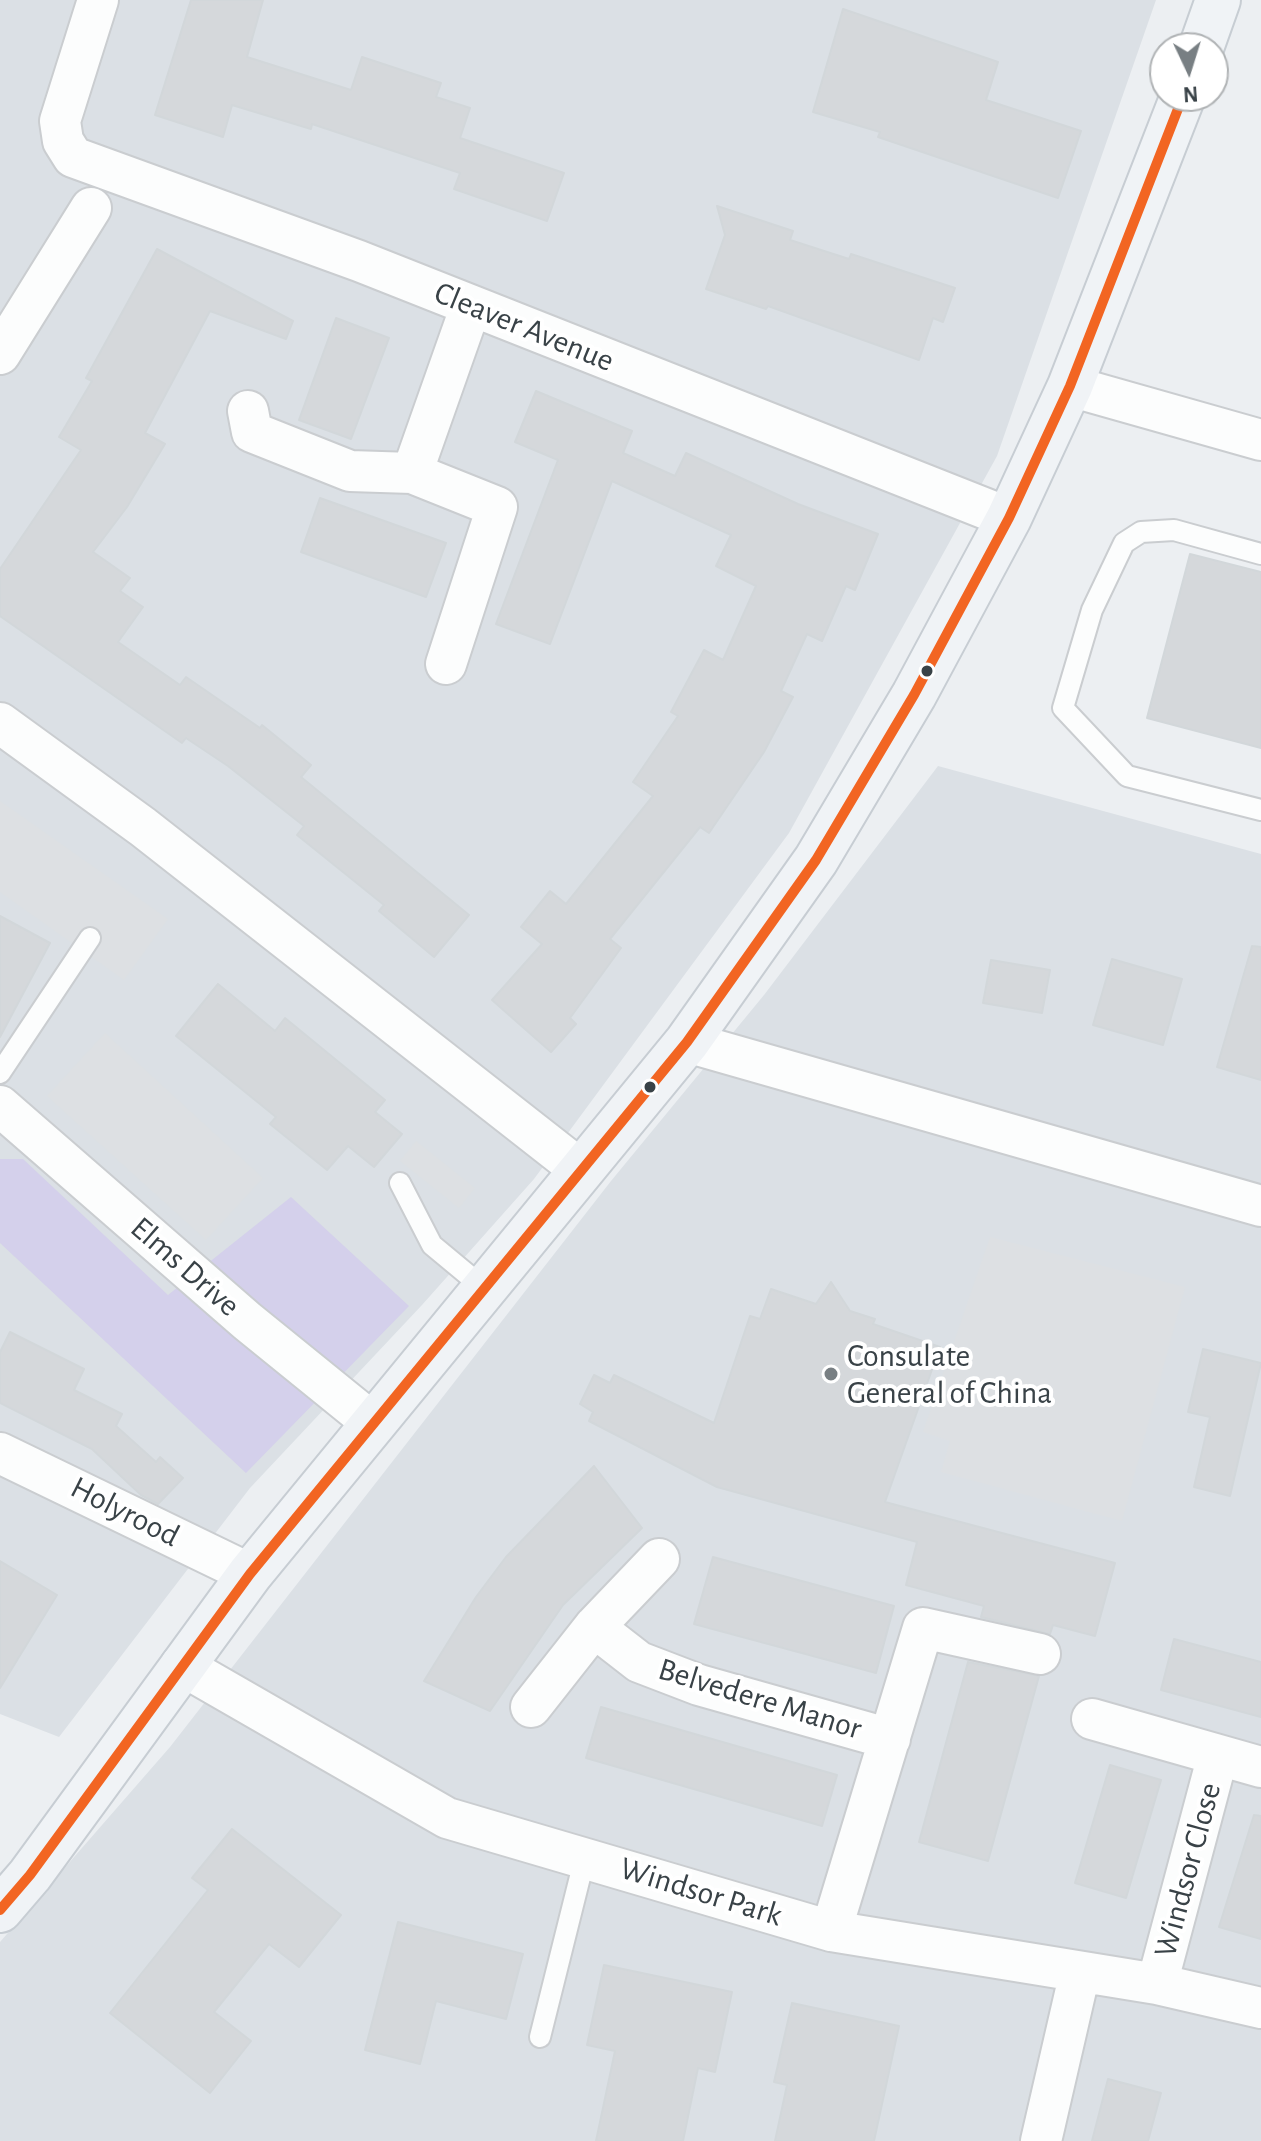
<!DOCTYPE html>
<style>
body{margin:0}
#map{position:relative;width:1261px;height:2141px;overflow:hidden;background:#eceff2;font-family:"Alegreya Sans",sans-serif}
canvas{display:block}
.north{position:absolute;left:1149px;top:32px;width:80px;height:80px;box-sizing:border-box;background:#fff;border:2px solid #b0b3b5;border-radius:50%;rotate:176deg;font-size:22px;font-weight:700;line-height:32px;text-align:center;color:#394247}
.north::after{content:'';display:block;margin:auto;width:28px;height:36px;background:#787f83;clip-path:polygon(50% 0,100% 100%,50% 72%,0 100%)}
</style>
<div id="map">
<canvas width="1261" height="2141"></canvas>
<div class="north">N</div>
</div>
<script>
const context = document.querySelector('canvas').getContext('2d');
context.lineJoin = 'round';
function paint(path, color) {
  context.fillStyle = color;
  context.fill(path, 'evenodd');
}
function toPath(rows) {
  const path = new Path2D();
  for (const r of rows) {
    path.moveTo(r[0], r[1]);
    for (let i = 2; i < r.length; i += 2) path.lineTo(r[i], r[i + 1]);
  }
  return path;
}
function trace(path, color, width, dash) {
  context.strokeStyle = color;
  context.lineWidth = width;
  context.lineCap = dash ? 'butt' : 'round';
  context.setLineDash(dash || []);
  context.stroke(path);
}
function drawText(font, color, halo, rows, align = 'center') {
  context.font = font + ' "Alegreya Sans",sans-serif';
  context.lineWidth = 8;
  context.setLineDash([]);
  context.textBaseline = 'middle';
  context.strokeStyle = halo;
  context.fillStyle = color;
  for (const [text, x, y, turn = 0] of rows) {
    context.save();
    context.translate(x, y);
    context.rotate((+turn || 0) * Math.PI / 180);
    context.textAlign = isNaN(turn) ? turn : align;
    if (halo) context.strokeText(text, 0, 0);
    context.fillText(text, 0, 0);
    context.restore();
  }
}
paint(toPath([
 [0,0,1156,0,997,456,789,833,534,1179,422,1305,250,1488,59,1737,0,1714],
 [938,766,1261,854,1261,2141,0,2141,0,1942,170,1747,611,1181,764,995]
]), '#dbe0e5');
paint(toPath([
 [0,1159,23,1159,168,1295,291,1197,409,1306,246,1473,0,1243]
]), '#d4d0eb');
paint(toPath([
 [0,801,168,919,124,980,0,892],
 [105,1033,263,1178,206,1240,47,1096],
 [416,1141,475,1188,459,1208,400,1161],
 [990,1237,1185,1287,1122,1521,941,1472,950,1441,923,1432]
]), '#dde0e3');
const building = toPath([
 [191,0,263,0,247,57,351,90,362,57,441,83,436,97,470,108,460,138,564,173,547,221,454,189,460,173,312,124,311,129,232,105,223,137,155,115,191,0],
 [843,9,998,62,986,100,1081,131,1058,198,878,137,880,132,813,112,843,9],
 [717,206,793,231,790,240,849,259,851,254,955,288,943,322,933,318,919,360,768,306,766,309,706,289,725,235,717,206],
 [157,249,293,321,286,339,210,311,145,433,165,444,127,507,93,552,130,578,120,591,143,607,118,642,180,685,186,677,260,728,262,725,311,765,301,777,469,915,434,957,379,911,384,905,297,835,304,826,228,766,186,738,182,743,0,616,0,569,81,450,59,437,92,381,86,378,157,249],
 [336,318,389,338,351,439,299,420,336,318],
 [536,391,632,431,623,453,675,476,686,453,798,504,878,534,855,590,846,586,822,641,807,634,781,691,793,697,764,752,709,833,700,827,610,939,621,948,570,1018,576,1024,551,1052,492,1000,542,944,521,927,550,891,566,904,653,796,633,782,678,716,671,712,704,650,723,660,756,586,716,566,731,535,612,481,550,644,496,624,558,460,515,442,536,391],
 [320,498,446,543,426,597,301,552,320,498],
 [1190,554,1261,572,1261,748,1147,718,1190,554],
 [0,916,50,943,0,1037,0,916],
 [1252,946,1261,947,1261,1080,1217,1067,1252,946],
 [1112,959,1182,979,1163,1045,1093,1025,1112,959],
 [991,960,1050,970,1042,1013,983,1003,991,960],
 [218,984,275,1031,285,1018,385,1100,375,1112,402,1134,374,1167,348,1146,327,1170,270,1124,276,1117,176,1036,218,984],
 [831,1282,850,1311,875,1319,873,1324,940,1347,885,1502,1115,1563,1095,1636,1053,1625,1050,1634,981,1617,984,1606,906,1585,917,1542,717,1487,589,1421,593,1412,580,1404,594,1375,610,1383,614,1375,714,1423,750,1316,760,1319,771,1289,816,1304,831,1282],
 [10,1332,84,1369,74,1390,122,1414,116,1426,156,1462,160,1457,183,1478,158,1504,141,1495,92,1449,0,1403,0,1352,10,1332],
 [1203,1349,1261,1363,1230,1496,1194,1487,1210,1417,1188,1412,1203,1349],
 [594,1466,642,1528,563,1605,490,1711,424,1681,476,1597,506,1557,594,1466],
 [713,1557,894,1606,876,1673,694,1624,713,1557],
 [0,1561,57,1595,0,1688,0,1561],
 [1174,1639,1261,1662,1261,1717,1161,1690,1174,1639],
 [968,1662,1039,1676,988,1861,919,1842,968,1662],
 [601,1707,837,1775,822,1826,586,1758,601,1707],
 [1110,1765,1161,1780,1126,1898,1075,1883,1110,1765],
 [1254,1815,1261,1816,1261,1939,1219,1927,1254,1815],
 [232,1829,341,1915,299,1967,269,1944,214,2012,251,2041,210,2093,110,2013,208,1890,192,1878,232,1829],
 [398,1922,523,1954,506,2019,436,2001,420,2064,365,2050,398,1922],
 [604,1965,732,1992,715,2072,698,2068,683,2141,596,2141,615,2051,587,2045,604,1965],
 [792,2003,899,2026,874,2141,775,2141,787,2085,774,2082,792,2003],
 [1108,2079,1161,2093,1148,2141,1092,2141,1108,2079]
]);
paint(building, '#d5d8db');
trace(building, '#d2d7da', 2);
const lane = toPath([
 [1261,554,1174,530,1141,532,1124,543,1092,610,1063,708,1127,776,1261,810],
 [0,1073,90,938],
 [400,1183,432,1245,485,1289],
 [540,2037,585,1857]
]);
const street = toPath([
 [98,0,60,121,63,141,73,157,359,261,1009,518],
 [0,354,91,208],
 [1070,386,1261,440],
 [248,411,252,432,350,471,412,473,497,507,446,664],
 [412,473,471,306],
 [0,723,143,827,582,1171],
 [687,1042,1261,1206],
 [0,1106,247,1321,374,1424],
 [0,1453,250,1574],
 [594,1627,639,1662,699,1685,890,1739],
 [181,1665,447,1818,831,1931,1157,1984,1261,2008],
 [531,1707,594,1627,659,1559],
 [1092,1719,1261,1767],
 [831,1931,923,1628,1040,1654],
 [1157,1984,1218,1755],
 [1041,2141,1080,1972]
]);
const secondary = toPath([
 [1201,48,1218,0],
 [0,1910,30,1875,250,1574,687,1042,816,860,914,695,1009,518,1070,386,1183,96]
]);
trace(lane, '#cacdd0', 24);
trace(street, '#cacdd0', 44);
trace(secondary, '#c7cdd3', 48);
trace(lane, '#fcfdfd', 20);
trace(street, '#fcfdfd', 40);
trace(secondary, '#f0f3f6', 44);
trace(toPath([
 [0,1910,30,1875,250,1574,687,1042,816,860,914,695,1009,518,1070,386,1183,96]
]), '#f26522', 10);
for (const [x, y, r, color] of [
 [927,671,7,"#394247"],
 [650,1087,7,"#394247"],
 [831,1374,8,"#787f83"]
]) {
  const dot = new Path2D();
  dot.arc(x, y, r, 0, 2 * Math.PI);
  context.fillStyle = color;
  context.fill(dot);
  trace(dot, '#fff', 3);
}
drawText('32px', '#394247', '#fff', [
 ["Cleaver Avenue",524,327,22],
 ["Elms Drive",185,1267,41],
 ["Holyrood",125,1512,27],
 ["Belvedere Manor",760,1699,17],
 ["Windsor Close",1188,1870,-75],
 ["Windsor Park",701,1892,17]
]);
drawText('32px', '#394247', '#fff', [
 ["Consulate",847,1356],
 ["General of China",847,1393]
], 'left');
</script>
